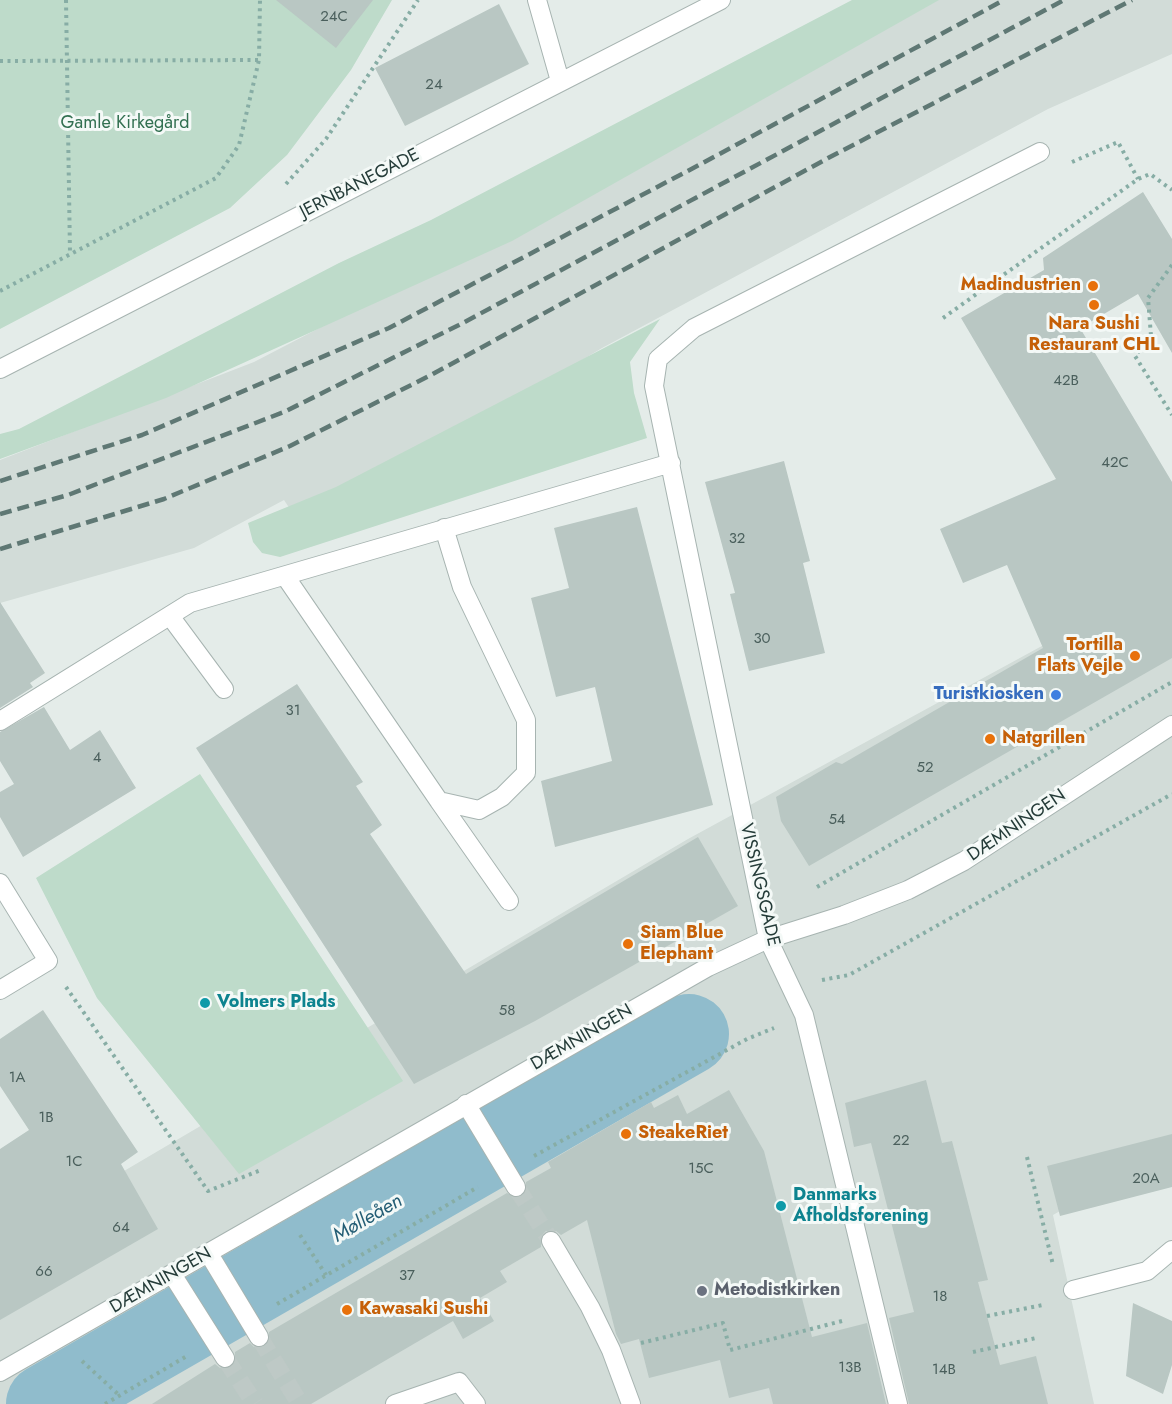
<!DOCTYPE html>
<meta charset="utf-8">
<style>
body{margin:0}
canvas{display:block;background:#e4ece9}
</style>
<canvas width="1172" height="1404"></canvas>
<script>
const context = document.querySelector('canvas').getContext('2d');
context.lineJoin = 'round';
function paint(path, color) {
  context.fillStyle = color;
  context.fill(path, 'evenodd');
}
function toPath(rows) {
  const path = new Path2D();
  for (const r of rows) {
    path.moveTo(r[0], r[1]);
    for (let i = 2; i < r.length; i += 2) path.lineTo(r[i], r[i + 1]);
  }
  return path;
}
function trace(path, color, width, dash) {
  context.strokeStyle = color;
  context.lineWidth = width;
  context.lineCap = dash ? 'butt' : 'round';
  context.setLineDash(dash || []);
  context.stroke(path);
}
function drawText(font, color, halo, rows, align = 'center') {
  context.font = font + ' Jost,sans-serif';
  context.lineWidth = 6;
  context.setLineDash([]);
  context.textBaseline = 'middle';
  context.strokeStyle = halo;
  context.fillStyle = color;
  for (const [text, x, y, turn = 0] of rows) {
    context.save();
    context.translate(x, y);
    context.rotate((+turn || 0) * Math.PI / 180);
    context.textAlign = isNaN(turn) ? turn : align;
    if (halo) context.strokeText(text, 0, 0);
    context.fillText(text, 0, 0);
    context.restore();
  }
}
paint(toPath([
 [933,0,1172,0,1172,54,1048,109,602,348,451,439,298,521,284,500,194,548,0,603,0,460,254,362,751,104],
 [1172,575,1172,1147,1053,1215,1094,1404,0,1404,0,1244,688,839]
]), '#d2dcd8');
paint(toPath([
 [0,0,392,0,351,70,287,155,230,208,0,329],
 [852,0,939,0,512,241,166,398,0,459,0,434,19,429,339,263,431,220],
 [660,319,630,362,634,393,647,438,280,557,262,553,253,542,248,523,336,487],
 [200,774,403,1081,239,1174,97,998,36,878]
]), '#bedbca');
trace(toPath([
 [46,1404,689,1034]
]), '#90bccc', 80);
paint(toPath([
 [276,0,373,0,336,48],
 [499,4,529,64,405,126,375,68],
 [1143,192,1172,239,1172,353,1138,294,1080,328,1172,482,1172,658,809,866,781,821,776,797,836,762,842,764,1043,648,1007,565,963,583,940,529,1056,479,961,318,1044,270,1043,258],
 [784,461,810,561,803,563,825,653,749,671,730,594,735,593,705,482],
 [637,507,713,805,555,847,541,781,612,761,595,687,556,697,531,598,569,588,554,528],
 [0,602,45,673,30,683,33,687,0,708],
 [297,684,363,782,356,786,382,825,370,834,466,974,698,837,738,906,535,1021,414,1084,196,748],
 [44,707,70,750,100,730,136,788,23,857,0,817,0,792,14,784,0,761,0,732],
 [43,1010,138,1152,121,1164,158,1229,0,1320,0,1149,29,1130,0,1086,0,1039],
 [926,1080,942,1143,952,1141,988,1280,978,1282,1000,1365,1036,1356,1048,1404,909,1404,889,1318,914,1312,871,1143,854,1147,845,1103],
 [729,1090,764,1151,812,1337,867,1323,886,1404,773,1404,769,1388,729,1398,720,1360,649,1378,639,1339,621,1344,616,1334,587,1220,561,1235,556,1231,546,1231,541,1236,541,1247,500,1271,507,1282,480,1298,494,1321,463,1339,453,1321,311,1404,152,1404,215,1364,220,1368,230,1368,235,1363,235,1352,250,1343,254,1347,264,1347,269,1342,269,1332,507,1193,516,1198,522,1196,526,1192,526,1182,551,1168,548,1162,651,1102,654,1108,678,1095,687,1114],
 [1172,1134,1172,1187,1060,1216,1047,1166],
 [1133,1303,1172,1321,1172,1365,1163,1394,1126,1376]
]), '#b9c7c3');
trace(toPath([
 [516,1187,551,1241],
 [259,1337,300,1404],
 [225,1358,255,1404]
]), '#bec9c6', 18, [18, 9]);
const minor = toPath([
 [537,0,560,81],
 [0,369,721,0],
 [285,576,439,801,479,810,502,797,526,773,526,720,462,587,444,528],
 [170,616,224,689],
 [0,721,190,603,671,463],
 [439,801,509,901],
 [0,883,48,961,0,990],
 [466,1104,516,1187],
 [551,1241,590,1307,611,1350,631,1404],
 [209,1254,259,1337],
 [172,1274,225,1358],
 [1073,1290,1147,1271,1172,1250],
 [0,1372,708,967,768,939,844,915,908,890,964,861,1172,725],
 [395,1404,459,1382,476,1404],
 [898,1404,804,1015,768,939,654,386,658,359,694,328,1040,152]
]);
trace(minor, '#a7b4b1', 20);
trace(toPath([
 [66,0,70,254],
 [0,61,259,60],
 [1072,162,1118,142,1138,179],
 [286,184,326,139,418,0],
 [1172,265,1148,298,1151,336,1135,356,1172,415],
 [0,291,216,178,239,145,259,60,260,0],
 [943,318,1138,179,1150,174,1172,190],
 [817,887,1172,682],
 [822,980,849,975,1172,794],
 [66,987,208,1191,261,1170],
 [534,1156,747,1039,774,1028],
 [1027,1157,1053,1265],
 [300,1235,326,1275],
 [277,1304,478,1187],
 [987,1316,1043,1305],
 [641,1343,723,1323,730,1350,846,1320],
 [973,1352,1036,1338],
 [82,1361,119,1395],
 [105,1404,187,1356]
]), '#87ada5', 4, [3, 4.5]);
trace(minor, '#fff', 18);
trace(toPath([
 [0,481,142,435,389,328,699,165,1004,0],
 [0,514,68,495,284,412,459,325,1064,0],
 [0,549,164,499,290,446,431,375,830,157,1132,0]
]), '#5f7874', 4.5, [12, 6]);
for (const [x, y, r, color] of [
 [1093,286,6,"#e8710a"],
 [1094,305,6,"#e8710a"],
 [1135,656,6,"#e8710a"],
 [1056,695,6,"#3f7fe0"],
 [990,739,6,"#e8710a"],
 [628,944,6,"#e8710a"],
 [205,1003,6,"#0f9aa8"],
 [626,1134,6,"#e8710a"],
 [781,1206,6,"#0f9aa8"],
 [702,1291,6,"#6b7280"],
 [347,1310,6,"#e8710a"]
]) {
  const dot = new Path2D();
  dot.arc(x, y, r, 0, 2 * Math.PI);
  context.fillStyle = color;
  context.fill(dot);
  trace(dot, '#f4f9f7', 2);
}
drawText('15px', '#4a5f5c', null, [
 ["24C",334,17],
 ["24",434,85],
 ["42B",1066,381],
 ["42C",1115,463],
 ["32",737,539],
 ["30",762,639],
 ["31",293,711],
 ["4",97,758],
 ["52",925,768],
 ["54",837,820],
 ["58",507,1011],
 ["1A",17,1078],
 ["1B",46,1118],
 ["22",901,1141],
 ["1C",74,1162],
 ["15C",701,1169],
 ["20A",1146,1179],
 ["64",121,1228],
 ["66",44,1272],
 ["37",407,1276],
 ["18",940,1297],
 ["13B",850,1368],
 ["14B",944,1370]
]);
drawText('18px', '#327051', '#f4f9f7', [
 ["Gamle Kirkegård",125,124]
]);
drawText('18px', '#253c39', '#f4f9f7', [
 ["JERNBANEGADE",360,184,-27],
 ["DÆMNINGEN",1017,826,-34],
 ["VISSINGSGADE",759,885,77],
 ["DÆMNINGEN",582,1038,-30],
 ["DÆMNINGEN",161,1281,-30]
]);
drawText('bold 18px', '#c56008', '#f4f9f7', [
 ["Madindustrien",1081,286,"right"],
 ["Nara Sushi",1094,325,"center"],
 ["Restaurant CHL",1094,346,"center"],
 ["Tortilla",1123,646,"right"],
 ["Flats Vejle",1123,667,"right"],
 ["Natgrillen",1002,739],
 ["Siam Blue",640,934],
 ["Elephant",640,955],
 ["SteakeRiet",638,1134],
 ["Kawasaki Sushi",359,1310]
], 'left');
drawText('bold 18px', '#366cbe', '#f4f9f7', [
 ["Turistkiosken",1044,695]
], 'right');
drawText('bold 18px', '#0d838f', '#f4f9f7', [
 ["Volmers Plads",217,1003],
 ["Danmarks",793,1196],
 ["Afholdsforening",793,1217]
], 'left');
drawText('bold 18px', '#5b616d', '#f4f9f7', [
 ["Metodistkirken",714,1291]
], 'left');
drawText('italic 20px', '#235d74', '#f4f9f7', [
 ["Mølleåen",368,1219,-30]
]);
</script>
